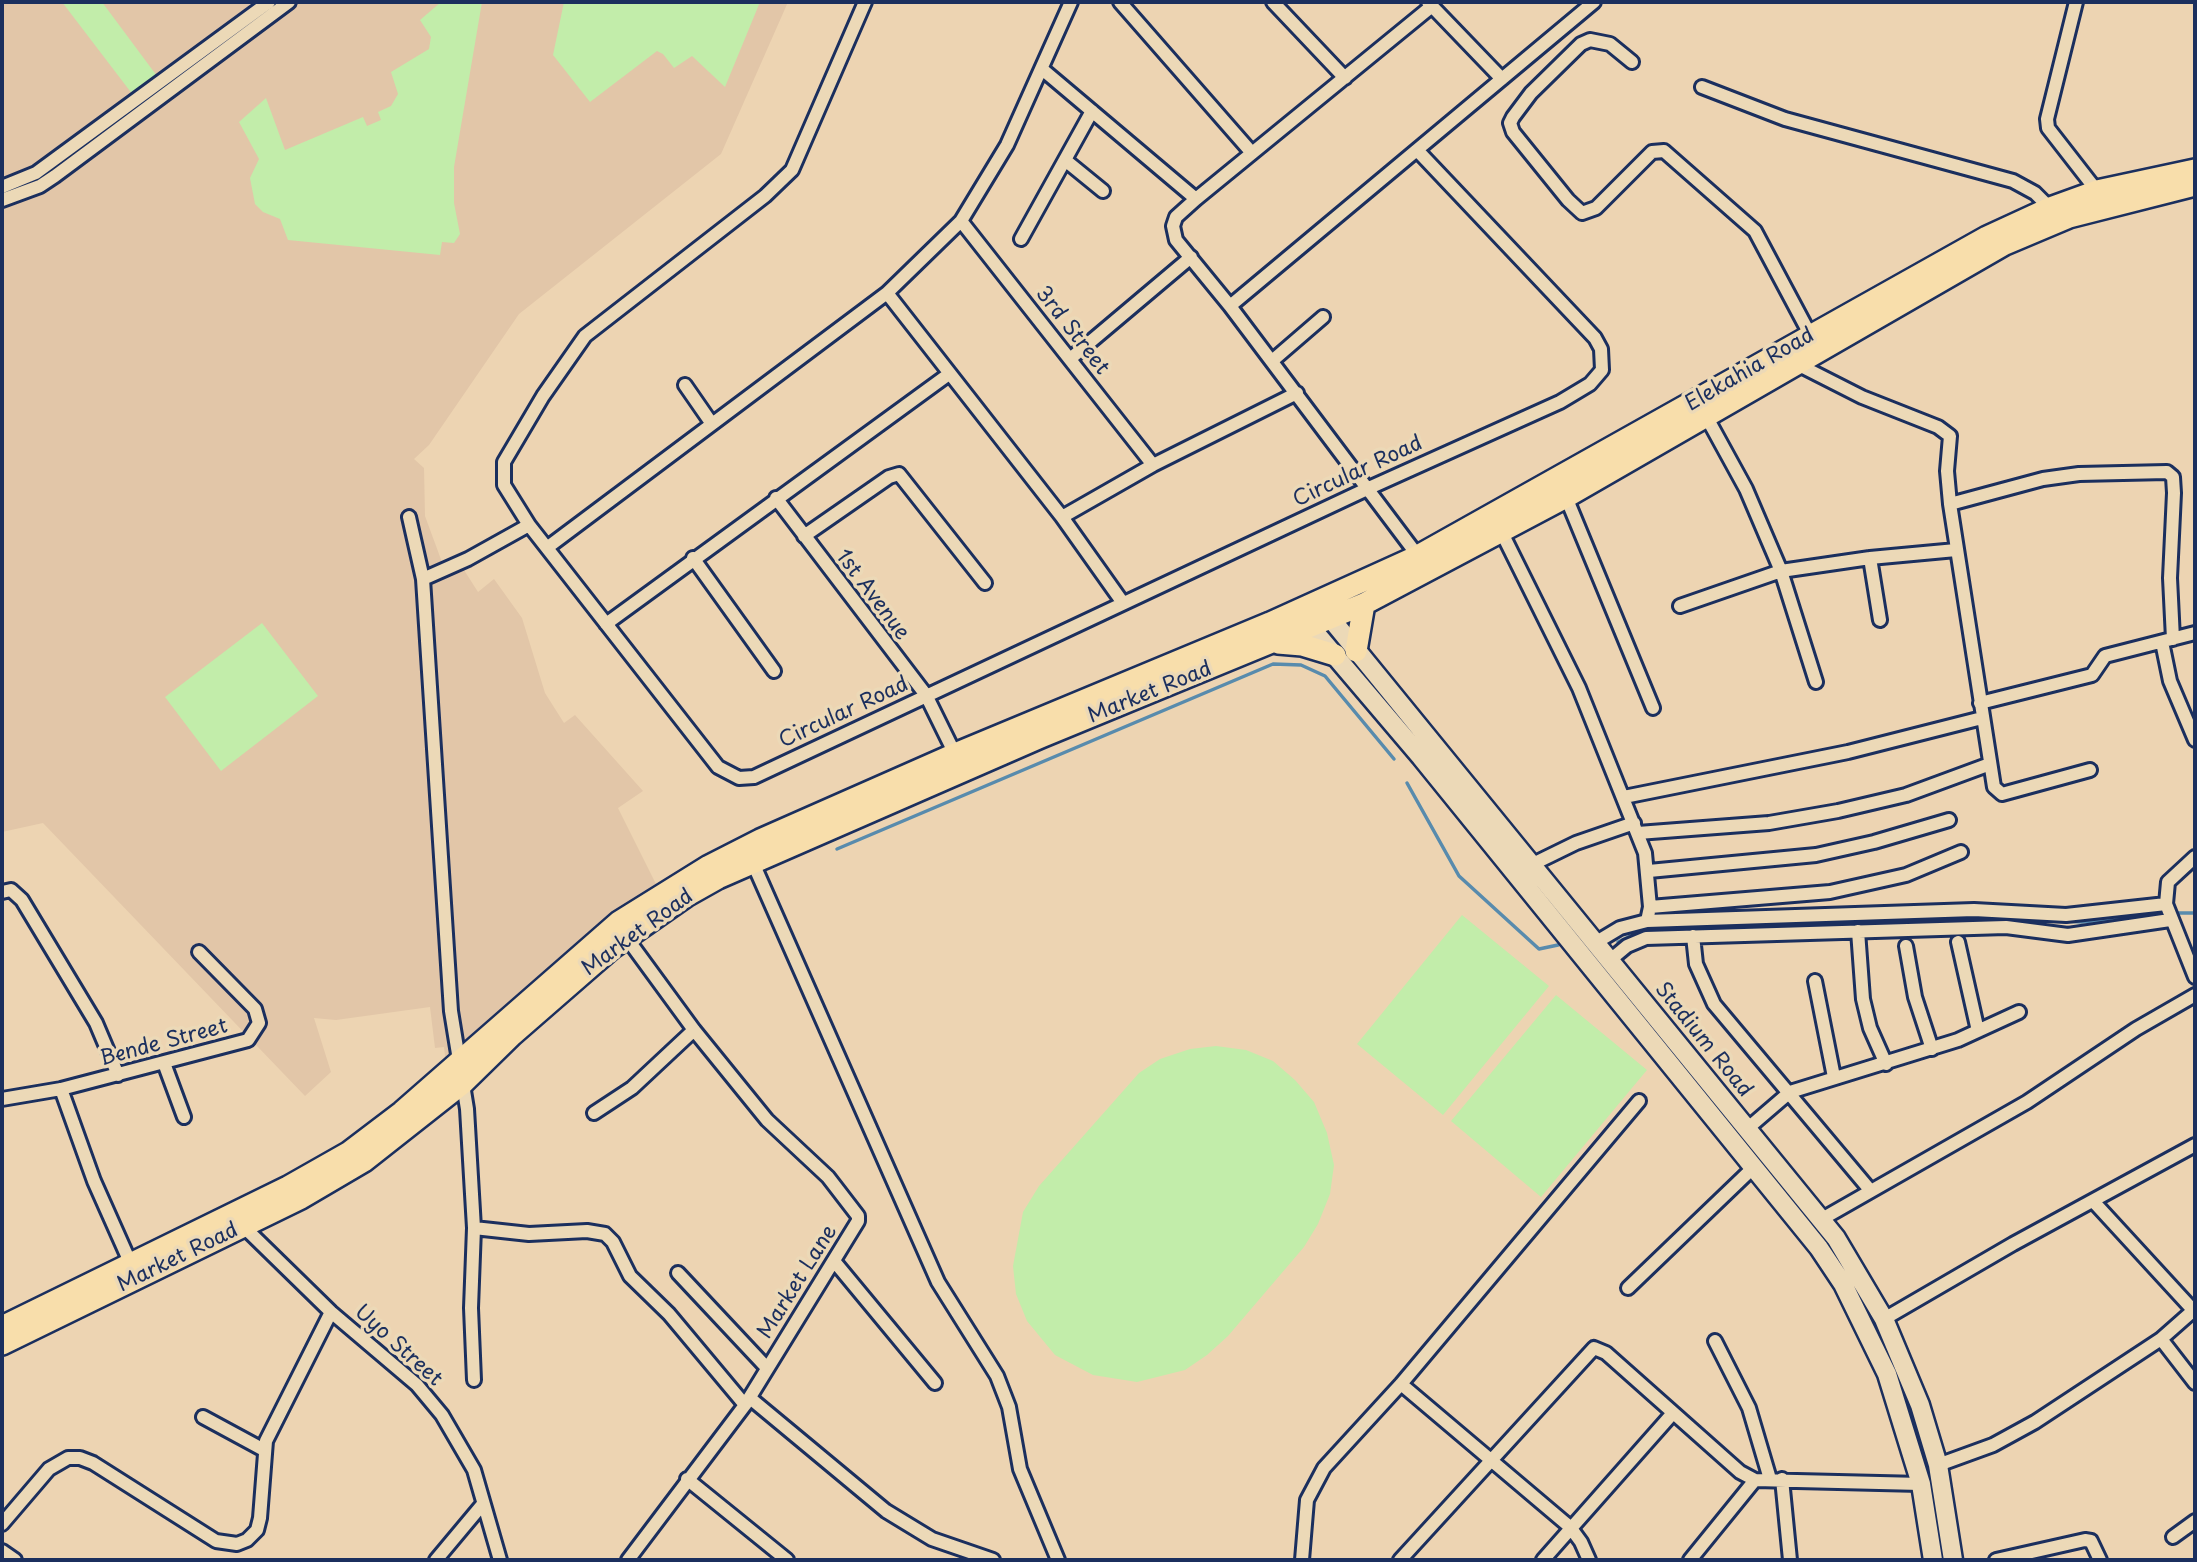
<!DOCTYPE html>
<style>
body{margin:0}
#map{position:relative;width:2197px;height:1562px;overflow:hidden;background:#edd4b2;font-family:"Playpen Sans",sans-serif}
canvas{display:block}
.frame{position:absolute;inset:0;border:4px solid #1b2f5e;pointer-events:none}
</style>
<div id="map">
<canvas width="2197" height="1562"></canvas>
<div class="frame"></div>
</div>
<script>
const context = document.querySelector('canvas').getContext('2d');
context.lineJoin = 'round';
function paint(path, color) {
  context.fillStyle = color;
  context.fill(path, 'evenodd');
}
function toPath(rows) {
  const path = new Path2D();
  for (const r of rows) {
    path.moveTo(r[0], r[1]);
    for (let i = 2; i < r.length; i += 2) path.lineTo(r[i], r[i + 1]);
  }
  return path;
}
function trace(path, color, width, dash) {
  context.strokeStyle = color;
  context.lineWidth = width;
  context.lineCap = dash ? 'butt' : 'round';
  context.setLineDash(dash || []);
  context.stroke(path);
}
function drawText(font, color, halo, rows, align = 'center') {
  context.font = font + ' "Playpen Sans",sans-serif';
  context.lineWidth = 7;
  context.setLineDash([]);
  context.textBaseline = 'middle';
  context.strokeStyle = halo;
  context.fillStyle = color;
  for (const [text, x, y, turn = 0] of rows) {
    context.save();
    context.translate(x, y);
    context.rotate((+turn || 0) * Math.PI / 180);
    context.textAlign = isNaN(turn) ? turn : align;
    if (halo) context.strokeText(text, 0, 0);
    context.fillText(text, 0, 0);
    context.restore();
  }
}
paint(toPath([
 [2,2,788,2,721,154,519,314,429,445,414,459,424,468,425,516,443,565,457,559,478,592,494,579,522,618,545,693,564,723,575,715,643,791,618,808,657,886,446,1065,444,1047,435,1048,430,1007,336,1020,314,1018,331,1072,305,1096,43,823,2,832]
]), '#e2c6a8');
paint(toPath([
 [62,2,102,2,157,76,133,95],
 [441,2,482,2,454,167,454,203,460,234,454,243,442,242,440,255,288,240,280,219,263,212,255,204,250,178,259,159,239,122,266,98,285,150,363,117,367,126,381,120,378,112,391,106,398,94,391,72,429,49,431,37,420,20],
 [564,2,760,2,725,87,692,56,674,68,663,54,657,51,590,102,553,55],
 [262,623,318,696,221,771,165,697],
 [1462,915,1549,986,1443,1115,1357,1044],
 [1556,995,1647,1070,1541,1197,1451,1121],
 [1216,1046,1246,1050,1273,1061,1295,1080,1314,1102,1327,1133,1334,1165,1330,1194,1318,1224,1304,1247,1228,1336,1207,1355,1185,1370,1137,1382,1093,1375,1055,1355,1027,1321,1016,1294,1013,1266,1023,1212,1039,1186,1139,1073,1160,1059,1190,1049]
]), '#c2edaa');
trace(toPath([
 [1407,783,1459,876,1539,949,1558,945],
 [837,849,1273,664,1301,665,1325,676,1394,759],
 [2173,913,2195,913],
 [1618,942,1645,929,1664,927,2018,919,2082,922,2165,914]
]), '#588bad', 3.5);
const street = toPath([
 [865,2,792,170,765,196,585,336,543,396,504,462,504,485,529,525,718,767,739,778,754,777,1369,488,1560,402,1590,384,1602,370,1601,349,1595,338,1417,150],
 [1120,2,1252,153],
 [1273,2,1345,78],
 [1428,2,1502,79],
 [2076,2,2047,119,2048,128,2097,191],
 [1632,62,1610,44,1590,40,1581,44,1531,93,1513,117,1510,123,1513,132,1568,200,1582,213,1596,208,1652,152,1664,151,1755,231,1813,340],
 [1042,69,1196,199],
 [1702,87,1785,119,2013,181,2035,193,2050,208],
 [1065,160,1103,191],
 [2,187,36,173,269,2],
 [2,200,40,186,55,176,289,2],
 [961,221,1153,465],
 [1021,239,1092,111],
 [887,293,1062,517,1123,603],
 [1230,306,1594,2],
 [1070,359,1191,257],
 [1272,361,1323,317],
 [1797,364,1862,397,1938,427,1950,436,1947,471,1950,504,1994,787,2002,794,2090,770],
 [685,385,712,424],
 [1706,416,1746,489,1781,571,1816,682],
 [1566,497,1653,708],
 [776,498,926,695,955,754],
 [1950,504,2043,479,2079,474,2167,472,2173,477,2174,493,2170,578,2173,639],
 [409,517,423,579,451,1011,467,1109,474,1228,471,1308,474,1380],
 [1062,517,1153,465,1297,393],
 [1502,533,1579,688,1645,853,1650,907,1647,921],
 [804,536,889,477,899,474,985,583],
 [548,547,887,293,961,221,1007,145,1071,2],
 [1418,556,1230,306,1176,240,1173,226,1176,217,1196,199,1432,6],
 [693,558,774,671],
 [1870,558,1880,620],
 [423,579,468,559,529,525],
 [1680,606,1781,571,1870,558,1956,550],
 [606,624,949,374],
 [2162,642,2170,681,2195,740],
 [1980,703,2092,675,2105,656,2195,633],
 [1624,797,1848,752,1982,718],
 [1638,833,1769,823,1838,811,1906,795,1990,764],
 [2195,857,2168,882,2166,904,2195,977],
 [755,858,753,863,938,1282,997,1376,1009,1407,1020,1469,1058,1560],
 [1531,865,1576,843,1634,823],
 [1649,871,1816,855,1874,842,1949,820],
 [2,892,11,890,22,900,96,1023,118,1075],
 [1650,907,1830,892,1906,875,1961,852],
 [1858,931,1863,999,1870,1028,1886,1064],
 [1693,936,1696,964,1714,1004,1870,1190],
 [626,937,694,1030,767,1120,828,1177,858,1216,858,1221,745,1405,628,1560],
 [1958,942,1978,1031],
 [1595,943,1620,928,1647,921,1974,910,2066,915,2166,904],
 [1906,946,1915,997,1932,1049],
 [1609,961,1627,946,1646,938,2006,927,2068,935,2170,920],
 [1815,981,1834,1077],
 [164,1063,184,1117],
 [61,1089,94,1181,130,1262],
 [2,1099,61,1089,248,1040,259,1023,255,1009,199,952],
 [594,1113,632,1088,694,1030],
 [1747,1129,1790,1092,1958,1040,2019,1012],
 [2093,1201,2194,1311],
 [1822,1219,2027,1102,2136,1029,2195,995],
 [243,1226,331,1312,417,1385,442,1415,474,1470,500,1560],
 [474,1228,529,1234,587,1231,605,1234,613,1242,630,1276,669,1314,745,1405],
 [834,1261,935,1383],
 [678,1273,767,1368],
 [1628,1288,1755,1166],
 [1884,1319,2013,1244,2195,1145],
 [2161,1339,2195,1383],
 [1715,1341,1749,1408,1770,1479],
 [1401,1384,1570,1527,1581,1542,1589,1560],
 [750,1398,886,1511,932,1539,993,1560],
 [203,1417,264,1450],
 [1938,1465,1993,1445,2035,1422,2161,1339,2195,1309],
 [687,1479,787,1560],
 [1782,1479,1790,1560],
 [2,1524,49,1469,68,1458,80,1458,93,1463,216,1541,237,1544,247,1540,257,1530,260,1518,266,1441,331,1312],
 [2173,1537,2195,1521],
 [2,1551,15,1560],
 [436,1560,482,1505],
 [1302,1560,1307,1500,1324,1468,1401,1384,1639,1101],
 [1400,1560,1594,1348,1606,1353,1740,1472,1755,1480,1921,1484],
 [1543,1560,1673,1413],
 [1690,1560,1755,1480],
 [1996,1560,2085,1540,2091,1541,2100,1560]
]);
const secondary = toPath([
 [1323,609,1836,1238,1884,1319,1920,1405,1938,1465,1953,1560],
 [1302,617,1421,757,1819,1248,1843,1284,1887,1374,1921,1484,1933,1560]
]);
const primary = toPath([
 [1278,643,1302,645,1335,655],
 [1356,651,1364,604],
 [2,1327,288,1187,348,1153,402,1112,619,922,709,866,760,840,955,754,1270,623,1418,556,1987,237,2050,208,2097,191,2195,170],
 [2,1344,301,1198,364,1161,463,1083,512,1035,613,947,686,896,718,878,1041,737,1364,604,1566,497,2005,244,2069,217,2195,185]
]);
trace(street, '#1b2f5e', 18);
trace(secondary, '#1b2f5e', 23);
trace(primary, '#1b2f5e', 26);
trace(street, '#ecd9b7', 12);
trace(secondary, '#ecd9b7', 18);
trace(primary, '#f8deab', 21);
drawText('21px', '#1b2f5e', '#ecd9b7', [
 ["3rd Street",1072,331,52],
 ["Elekahia Road",1750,370,-30],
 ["Circular Road",1358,472,-25],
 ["1st Avenue",872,595,53],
 ["Market Road",1150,693,-22],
 ["Circular Road",844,713,-25],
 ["Market Road",638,933,-36],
 ["Stadium Road",1703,1040,51],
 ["Bende Street",164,1043,-15],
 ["Market Road",178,1258,-26],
 ["Market Lane",798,1282,-58],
 ["Uyo Street",398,1346,42]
]);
</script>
